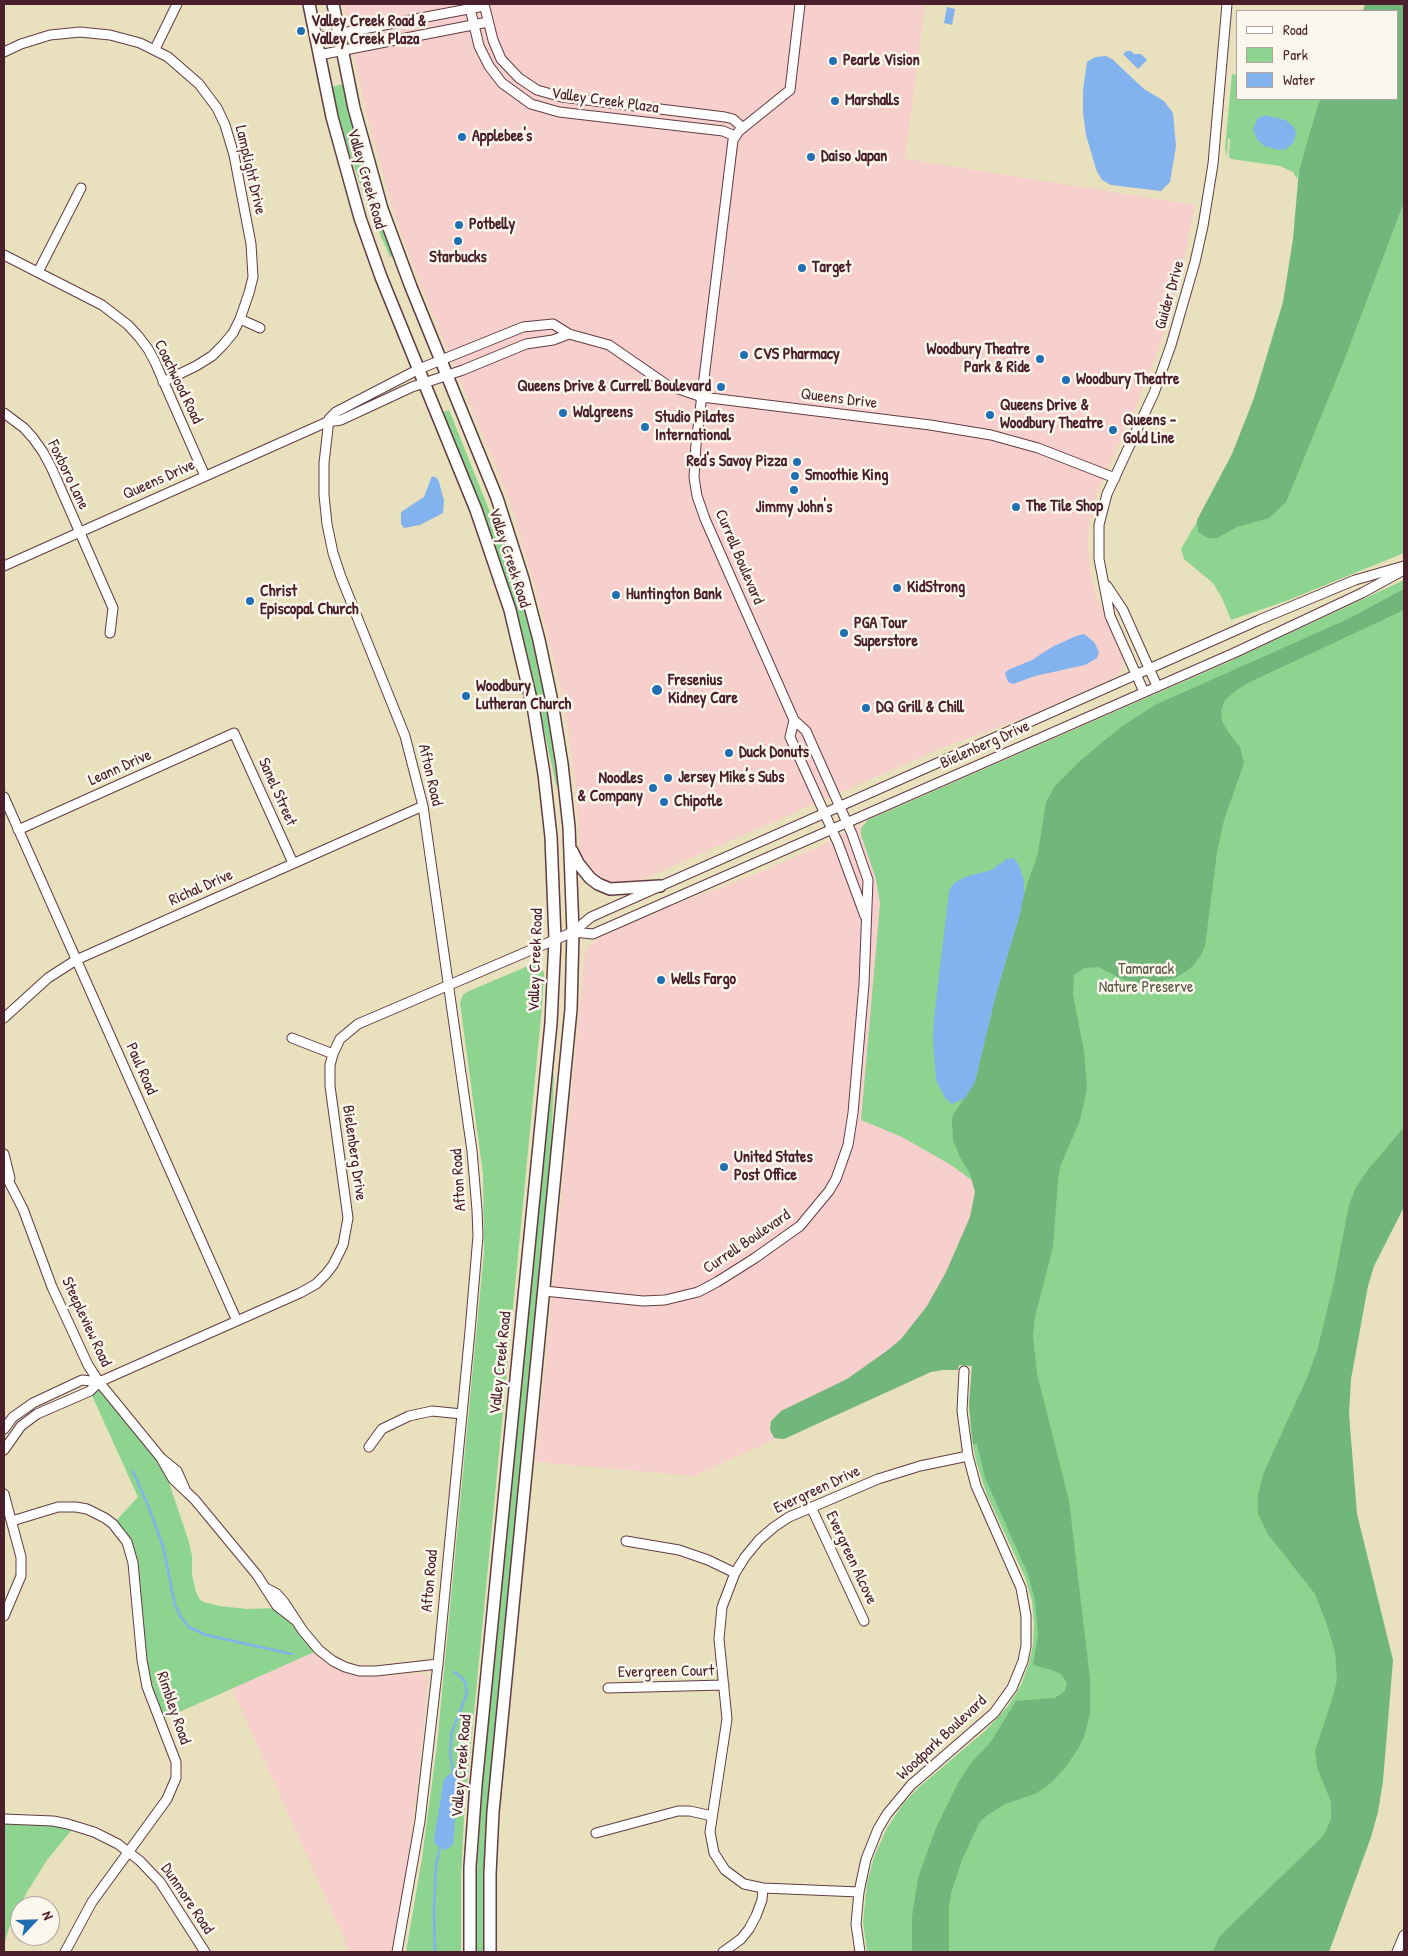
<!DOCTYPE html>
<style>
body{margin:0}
#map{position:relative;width:1408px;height:1956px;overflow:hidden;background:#e9e0bd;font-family:"Patrick Hand",sans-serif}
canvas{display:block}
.frame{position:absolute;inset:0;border:5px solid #4a1f2b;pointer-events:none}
.legend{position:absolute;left:1236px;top:10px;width:162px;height:90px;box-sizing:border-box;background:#fbf7ec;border:1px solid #b4a19f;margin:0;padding:6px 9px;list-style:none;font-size:15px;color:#4a1f2b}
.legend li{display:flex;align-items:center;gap:10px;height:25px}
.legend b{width:25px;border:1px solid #b4a19f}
.north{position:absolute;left:10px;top:1896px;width:50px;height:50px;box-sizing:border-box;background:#fbf7ec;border:1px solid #b4a19f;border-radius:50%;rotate:66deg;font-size:14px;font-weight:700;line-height:20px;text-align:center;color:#4a1f2b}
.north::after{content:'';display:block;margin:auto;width:18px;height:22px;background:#1f6fb2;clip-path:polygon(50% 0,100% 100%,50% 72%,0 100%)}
</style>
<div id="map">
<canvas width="1408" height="1956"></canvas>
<div class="frame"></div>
<ul class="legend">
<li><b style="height:6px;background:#fff"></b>Road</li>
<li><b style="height:14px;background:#8cd490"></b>Park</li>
<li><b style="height:14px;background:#82b3ee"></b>Water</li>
</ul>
<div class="north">N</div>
</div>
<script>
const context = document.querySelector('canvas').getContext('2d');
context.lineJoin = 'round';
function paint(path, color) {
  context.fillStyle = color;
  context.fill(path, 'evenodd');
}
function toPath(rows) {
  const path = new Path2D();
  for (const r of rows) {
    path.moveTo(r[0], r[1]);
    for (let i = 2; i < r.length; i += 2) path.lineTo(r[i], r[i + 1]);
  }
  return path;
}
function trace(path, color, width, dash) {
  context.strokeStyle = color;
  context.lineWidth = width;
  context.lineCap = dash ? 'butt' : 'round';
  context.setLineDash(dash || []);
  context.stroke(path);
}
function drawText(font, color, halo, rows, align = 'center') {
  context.font = font + ' "Patrick Hand",sans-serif';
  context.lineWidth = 5;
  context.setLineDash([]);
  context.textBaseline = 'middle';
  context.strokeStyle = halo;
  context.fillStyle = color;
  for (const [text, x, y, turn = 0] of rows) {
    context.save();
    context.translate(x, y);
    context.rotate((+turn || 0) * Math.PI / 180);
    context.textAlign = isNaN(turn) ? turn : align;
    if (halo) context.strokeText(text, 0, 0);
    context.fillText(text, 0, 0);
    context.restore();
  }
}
paint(toPath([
 [343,4,925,4,905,159,1195,205,1182,271,1161,343,1132,416,1098,490,1089,524,1088,544,1090,571,1096,595,1123,660,1123,668,1119,674,1112,679,1018,720,939,749,634,883,615,885,597,878,584,863,580,850,575,779,567,724,559,680,538,598,510,501,418,279,394,214,367,116],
 [868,820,862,825,861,831,874,870,880,907,862,1112,983,1181,944,1362,694,1476,536,1462,585,953,591,944,603,936,673,905,749,877,823,845],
 [310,1650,329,1666,351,1675,373,1677,419,1673,424,1674,428,1680,417,1789,408,1858,391,1952,350,1952,232,1689,311,1653]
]), '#f7d0ce');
paint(toPath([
 [1404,4,1404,553,1286,601,1231,620,1222,598,1213,583,1184,559,1181,549,1234,458,1263,375,1289,289,1302,157,1297,179,1293,172,1280,166,1231,159,1229,157,1230,139,1228,139,1227,157,1225,148,1232,74,1237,75,1237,99,1321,99,1319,102,1397,99,1397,11],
 [343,84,365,173,393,256,390,257,366,202,338,119,331,87],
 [449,410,520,587,545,696,559,785,556,785,528,656,508,585,481,507,443,412],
 [1404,580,1404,1198,1365,1274,1344,1384,1354,1525,1323,1952,867,1952,863,1922,867,1883,874,1857,887,1828,903,1804,917,1789,986,1730,1008,1706,1021,1685,1029,1663,1033,1645,1034,1625,1032,1601,1025,1577,987,1495,976,1461,971,1434,969,1405,972,1366,944,1362,983,1181,971,1175,973,1181,951,1165,902,1137,861,1120,880,904,876,879,861,835,861,828,868,820,1224,664],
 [536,965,541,968,544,973,542,1006,464,1817,461,1880,461,1952,406,1952,422,1858,437,1745,484,1252,483,1174,460,1003,463,995,467,992,528,966],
 [552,1074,554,1074,551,1153,486,1824,483,1884,483,1952,476,1952,476,1892,481,1801],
 [99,1382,160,1456,189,1542,192,1556,192,1575,196,1592,200,1600,204,1602,219,1606,247,1609,279,1608,319,1650,159,1721,151,1699,133,1563,113,1524,138,1497,90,1391],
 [4,1819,75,1826,47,1860,27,1892,9,1928,4,1945]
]), '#8cd490');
paint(toPath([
 [1365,4,1404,4,1404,202,1343,363,1286,502,1269,518,1237,527,1217,538,1208,538,1198,532,1197,520,1232,454,1254,398,1283,302,1293,239,1299,170,1319,102,1321,99,1397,99,1397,11,1363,11],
 [1404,589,1404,610,1252,681,1238,689,1225,700,1221,710,1222,721,1229,733,1240,747,1244,763,1224,820,1217,852,1205,946,1201,955,1194,965,1185,972,1175,978,1147,984,1124,980,1098,967,1084,968,1074,975,1073,995,1084,1051,1087,1089,1080,1120,1060,1167,1058,1180,1053,1247,1035,1317,1033,1335,1037,1374,1069,1501,1090,1679,1090,1714,1084,1737,1078,1749,1065,1768,1051,1783,1035,1794,1005,1804,986,1816,979,1823,962,1860,951,1893,949,1906,949,1952,912,1952,912,1917,918,1878,936,1828,958,1783,971,1763,990,1743,1016,1701,1055,1698,1065,1691,1067,1683,1061,1674,1052,1670,1033,1665,1038,1635,1035,1600,1028,1574,985,1478,977,1444,973,1444,969,1405,972,1366,959,1365,958,1370,942,1370,931,1372,784,1439,774,1438,770,1430,771,1421,781,1411,847,1379,888,1350,901,1339,927,1306,946,1272,970,1217,975,1192,970,1174,960,1157,953,1140,952,1121,953,1115,975,1082,996,994,1020,914,1024,894,1038,853,1046,802,1055,786,1080,761,1121,727,1155,705,1348,619],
 [1404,1127,1404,1207,1374,1266,1368,1286,1351,1379,1349,1414,1357,1514,1393,1660,1383,1781,1378,1812,1371,1837,1329,1952,1213,1952,1219,1937,1318,1841,1325,1833,1331,1819,1331,1802,1317,1767,1315,1751,1334,1693,1337,1679,1335,1652,1326,1622,1315,1594,1267,1533,1258,1513,1258,1494,1264,1472,1307,1378,1317,1351,1334,1282,1349,1205,1356,1187,1367,1171]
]), '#71b67a');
paint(toPath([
 [947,7,955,9,952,25,944,23],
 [1127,51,1131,51,1134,54,1141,54,1147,60,1138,69,1123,54],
 [1106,56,1112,59,1144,89,1164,101,1173,113,1176,146,1170,182,1161,191,1111,185,1102,180,1097,172,1086,135,1083,113,1083,90,1087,62,1095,57],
 [1265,115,1285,120,1294,127,1296,134,1293,143,1286,149,1279,150,1264,146,1257,139,1253,130,1257,119],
 [432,476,437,478,439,482,444,501,443,513,420,525,404,528,401,524,401,512,424,497],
 [1084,634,1094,642,1099,652,1097,658,1085,665,1035,676,1013,684,1008,682,1005,673,1008,670,1032,660,1052,647,1076,636],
 [1013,858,1019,865,1024,881,1024,894,1020,914,996,994,975,1082,965,1098,952,1104,945,1098,936,1080,933,1039,934,1018,949,891,954,883,965,877,991,870,1007,859],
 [453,1771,457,1780,455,1822,453,1845,445,1850,435,1844,434,1838,444,1779]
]), '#82b3ee');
trace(toPath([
 [133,1471,149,1508,163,1546,175,1605,181,1617,189,1627,206,1635,292,1654],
 [453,1771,450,1752,452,1732,467,1693,465,1682,460,1676,454,1672],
 [435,1952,434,1912,436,1865,440,1848]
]), '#82b3ee', 2.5);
const minor = toPath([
 [469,4,479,46,489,66,502,83,531,104,559,112,723,131,735,136],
 [484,4,493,40,501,59,519,78,537,90,562,97,725,117,733,119,743,128],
 [316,38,484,6],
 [155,49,177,4],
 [4,52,21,44,50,35,80,32,110,35,140,43,168,57,199,84,217,108,225,125,234,155,251,244,253,277,249,293,240,319,233,333,223,345,212,356,196,366,163,382],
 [319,55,488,22],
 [4,255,102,305,128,325,139,337,148,349,155,362,205,476],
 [38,272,81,188],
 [240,319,260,328],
 [4,413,24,428,33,438,43,452,52,469,113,608,110,633],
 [4,566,327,422,341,420,412,387,463,370,526,344,553,340,569,334],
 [1107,586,1123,610,1157,686],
 [1144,692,1110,616,1099,559,1099,525,1107,494,1154,393,1171,345,1195,262,1203,226,1213,164,1227,4],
 [794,720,790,737,838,843,865,916],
 [4,797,237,1321],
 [18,830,234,733,293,863],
 [573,932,593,934,1234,653,1362,593,1402,571],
 [4,1018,48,978,76,960,423,806],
 [292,1038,333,1054],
 [4,1154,10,1178],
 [4,1172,23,1209,52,1287,88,1365,99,1382,161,1458,177,1471,185,1489],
 [544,1291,643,1301,665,1300,698,1292,717,1282,755,1258,800,1226,829,1191,836,1179,848,1145,853,1113,864,984,868,880,852,834,806,731,794,720,705,519,697,496,694,477,696,444,733,140,739,131,790,90,800,4],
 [4,1429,13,1417,33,1403,82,1380,99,1382],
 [369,1447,382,1429,409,1416,432,1411,462,1414],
 [4,1450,21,1426,37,1414,90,1391,99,1382,300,1293,316,1284,326,1274,333,1265,343,1245,348,1218,330,1086,330,1065,333,1054,340,1039,358,1024,573,932,591,917,1259,620,1355,580,1404,566],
 [162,1460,173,1479,195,1500,257,1575,277,1606,295,1620],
 [4,1494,21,1557,21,1576,4,1616],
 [811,1507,864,1621],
 [12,1521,58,1507,76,1507,87,1509,105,1518,113,1524,127,1542,133,1563,142,1660,147,1687,176,1762,176,1778,167,1799,92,1902,65,1952],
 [626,1541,679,1550,708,1560,735,1573],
 [266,1588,277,1594,284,1602,303,1631,319,1650,333,1661,345,1667,359,1671,376,1671,438,1664],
 [608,1688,724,1685],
 [4,1819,53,1821,68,1824,94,1832,118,1844,140,1861,160,1882,205,1952],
 [596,1833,678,1811,690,1811,712,1816],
 [859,1892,763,1888,744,1884,725,1870,714,1853,710,1832,727,1719,719,1639,722,1607,735,1573,745,1557,759,1540,774,1527,789,1517,878,1479,920,1466,968,1456],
 [397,1952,420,1821,438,1664,470,1331,478,1236,477,1210,472,1151,423,806,405,736,341,577,333,553,327,524,324,495,324,463,329,419,336,412,419,369,523,327,553,324,569,334,609,345,667,385,702,397,930,425,991,435,1038,448,1115,478],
 [723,1952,741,1939,749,1929,756,1916,762,1900,763,1888],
 [860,1952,856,1924,859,1892,866,1859,878,1829,887,1814,911,1785,994,1713,1012,1688,1023,1661,1026,1646,1026,1616,1021,1588,976,1486,968,1456,962,1411,964,1371],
 [1397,1952,1404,1935]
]);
const major = toPath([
 [309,4,332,117,360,218,381,277,476,510,510,610,534,712,544,774,551,837,555,939,551,1023,476,1785,470,1867,470,1952],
 [333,4,354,108,382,209,411,287,497,498,523,579,539,640,552,702,562,764,569,827,573,932,571,1009,493,1812,490,1874,490,1952],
 [572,851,578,863,590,878,598,884,610,889,660,886]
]);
trace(minor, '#623c41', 11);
trace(major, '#623c41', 14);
trace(minor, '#fff', 9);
trace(major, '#fff', 11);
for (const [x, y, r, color] of [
 [301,31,5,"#1f6fb2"],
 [833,61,5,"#1f6fb2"],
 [835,101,5,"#1f6fb2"],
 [462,137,5,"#1f6fb2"],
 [811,157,5,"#1f6fb2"],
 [459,225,5,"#1f6fb2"],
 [458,241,5,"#1f6fb2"],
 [802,268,5,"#1f6fb2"],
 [744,355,5,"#1f6fb2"],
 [1040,359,5,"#1f6fb2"],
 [1066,380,5,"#1f6fb2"],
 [721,387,5,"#1f6fb2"],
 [563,413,5,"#1f6fb2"],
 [990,415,5,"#1f6fb2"],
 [645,427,5,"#1f6fb2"],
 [1113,430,5,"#1f6fb2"],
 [797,462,5,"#1f6fb2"],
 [795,476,5,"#1f6fb2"],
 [794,490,5,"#1f6fb2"],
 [1016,507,5,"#1f6fb2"],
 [897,588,5,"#1f6fb2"],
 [616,595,5,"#1f6fb2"],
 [250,601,5,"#1f6fb2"],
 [844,633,5,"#1f6fb2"],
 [657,690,6,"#1f6fb2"],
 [466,696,5,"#1f6fb2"],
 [866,708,5,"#1f6fb2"],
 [729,753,5,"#1f6fb2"],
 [668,778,5,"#1f6fb2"],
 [653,788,5,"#1f6fb2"],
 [664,802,5,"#1f6fb2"],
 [661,980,5,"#1f6fb2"],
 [724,1167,5,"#1f6fb2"]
]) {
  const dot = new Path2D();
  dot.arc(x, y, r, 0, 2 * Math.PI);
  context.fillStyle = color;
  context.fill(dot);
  trace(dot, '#fbf7ec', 2);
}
drawText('bold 16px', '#4a1f2b', '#fbf7ec', [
 ["Valley Creek Road &",311,22],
 ["Valley Creek Plaza",311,40],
 ["Pearle Vision",843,61],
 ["Marshalls",845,101],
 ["Applebee's",472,137],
 ["Daiso Japan",821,157],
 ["Potbelly",469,225],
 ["Starbucks",458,258,"center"],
 ["Target",812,268],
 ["Woodbury Theatre",1030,350,"right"],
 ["Park & Ride",1030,368,"right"],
 ["CVS Pharmacy",754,355],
 ["Woodbury Theatre",1076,380],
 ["Queens Drive & Currell Boulevard",711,387,"right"],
 ["Queens Drive &",1000,406],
 ["Woodbury Theatre",1000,424],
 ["Walgreens",573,413],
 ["Studio Pilates",655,418],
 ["International",655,436],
 ["Queens -",1123,421],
 ["Gold Line",1123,439],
 ["Red's Savoy Pizza",787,462,"right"],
 ["Smoothie King",805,476],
 ["The Tile Shop",1026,507],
 ["Jimmy John's",794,508,"center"],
 ["KidStrong",907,588],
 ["Christ",260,592],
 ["Episcopal Church",260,610],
 ["Huntington Bank",626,595],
 ["PGA Tour",854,624],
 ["Superstore",854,642],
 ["Fresenius",668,681],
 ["Kidney Care",668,699],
 ["Woodbury",476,687],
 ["Lutheran Church",476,705],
 ["DQ Grill & Chill",876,708],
 ["Duck Donuts",739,753],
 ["Jersey Mike's Subs",678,778],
 ["Noodles",643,779,"right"],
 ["& Company",643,797,"right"],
 ["Chipotle",674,802],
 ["Wells Fargo",671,980],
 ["United States",734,1158],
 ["Post Office",734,1176]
], 'left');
drawText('16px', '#4a1f2b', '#fbf7ec', [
 ["Valley Creek Plaza",605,101,8],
 ["Lamplight Drive",250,170,77],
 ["Valley Creek Road",366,179,74],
 ["Guider Drive",1170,295,-74],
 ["Coachwood Road",178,382,64],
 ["Queens Drive",839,399,7],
 ["Foxboro Lane",68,475,64],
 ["Queens Drive",159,480,-24],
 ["Currell Boulevard",739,557,67],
 ["Valley Creek Road",509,558,72],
 ["Bielenberg Drive",985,745,-24],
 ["Leann Drive",120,768,-24],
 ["Afton Road",430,775,77],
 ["Sanel Street",277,792,66],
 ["Richal Drive",201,888,-24],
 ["Valley Creek Road",536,960,-88],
 ["Paul Road",141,1069,66],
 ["Bielenberg Drive",354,1153,82],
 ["Afton Road",459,1180,-94],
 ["Currell Boulevard",747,1242,-34],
 ["Steepleview Road",86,1322,65],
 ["Valley Creek Road",501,1363,-84],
 ["Evergreen Drive",817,1490,-25],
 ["Evergreen Alcove",851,1558,65],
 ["Afton Road",430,1581,-85],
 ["Evergreen Court",666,1672,-1],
 ["Rimbley Road",173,1708,71],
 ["Woodpark Boulevard",942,1738,-43],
 ["Valley Creek Road",462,1766,-85],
 ["Dunmore Road",187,1899,56]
]);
drawText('16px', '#5e5549', '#fbf7ec', [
 ["Tamarack",1146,970],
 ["Nature Preserve",1146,988]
]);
</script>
